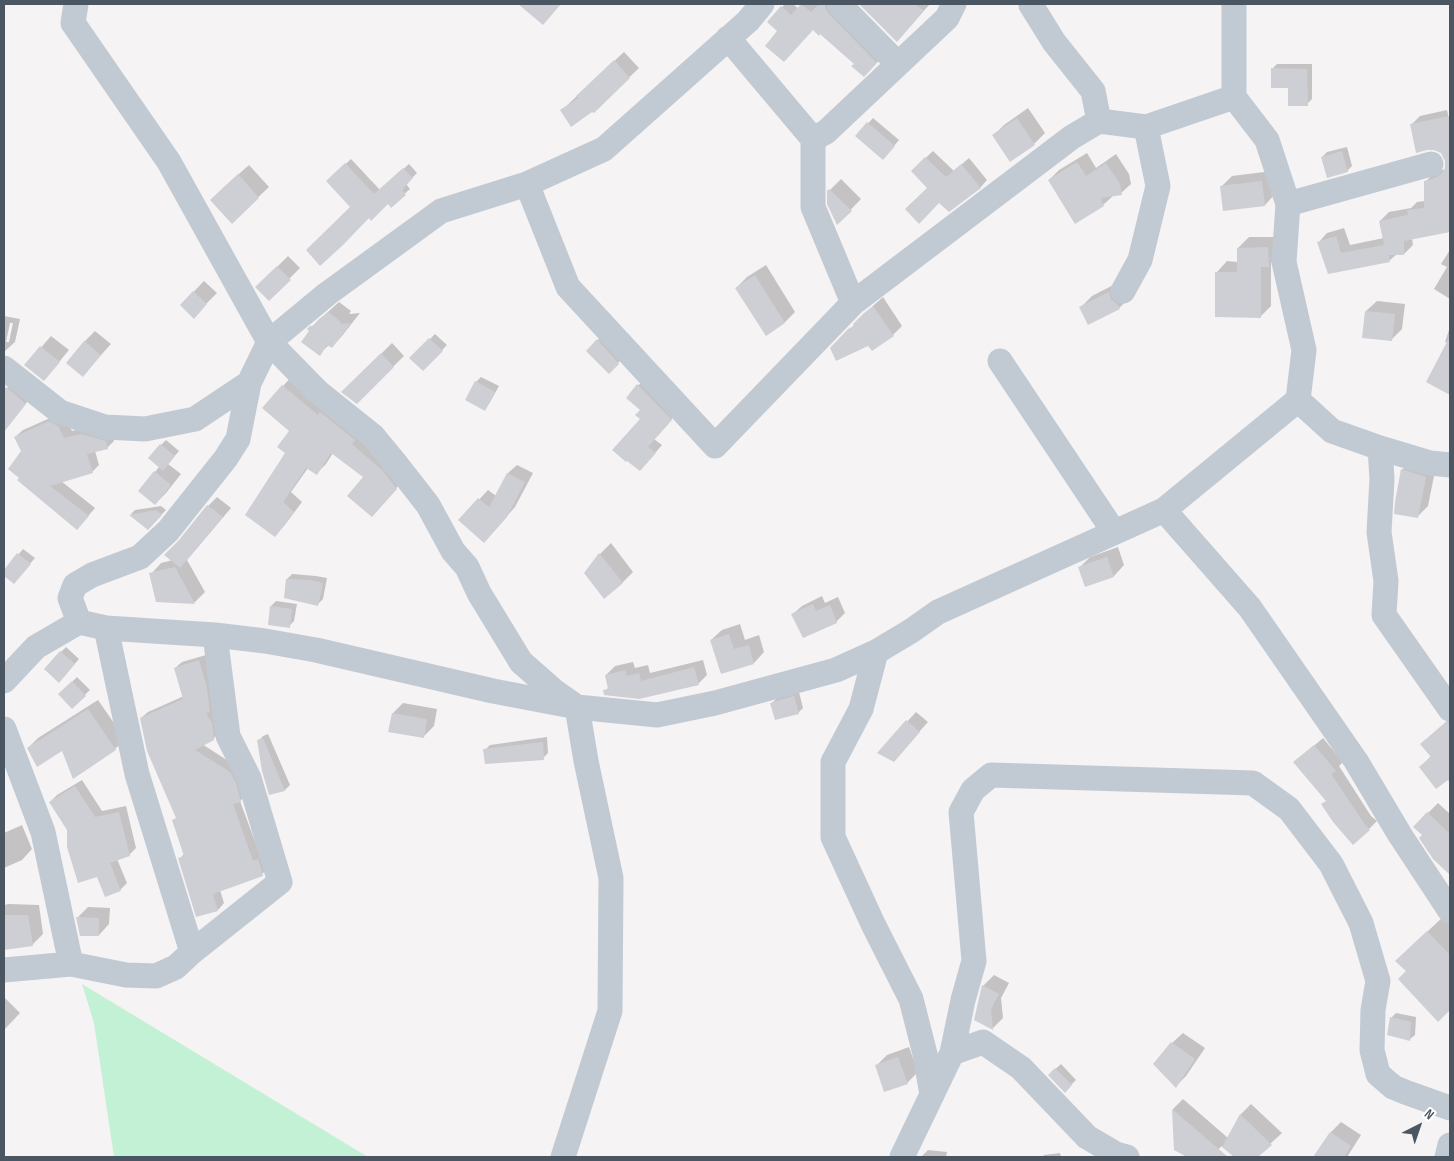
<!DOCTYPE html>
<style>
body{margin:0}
#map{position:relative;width:1454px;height:1161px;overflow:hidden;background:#f5f3f3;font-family:"Sofia Sans Condensed",sans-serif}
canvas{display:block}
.frame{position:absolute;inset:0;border:5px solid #4a5661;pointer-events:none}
.north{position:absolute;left:1394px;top:1101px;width:50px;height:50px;-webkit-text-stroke:4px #fff;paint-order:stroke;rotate:41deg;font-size:14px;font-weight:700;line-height:20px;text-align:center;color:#4a5661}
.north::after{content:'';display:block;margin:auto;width:18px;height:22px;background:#4a5661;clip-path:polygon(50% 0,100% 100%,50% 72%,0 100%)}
</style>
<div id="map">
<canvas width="1454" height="1161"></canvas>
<div class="frame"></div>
<div class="north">N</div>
</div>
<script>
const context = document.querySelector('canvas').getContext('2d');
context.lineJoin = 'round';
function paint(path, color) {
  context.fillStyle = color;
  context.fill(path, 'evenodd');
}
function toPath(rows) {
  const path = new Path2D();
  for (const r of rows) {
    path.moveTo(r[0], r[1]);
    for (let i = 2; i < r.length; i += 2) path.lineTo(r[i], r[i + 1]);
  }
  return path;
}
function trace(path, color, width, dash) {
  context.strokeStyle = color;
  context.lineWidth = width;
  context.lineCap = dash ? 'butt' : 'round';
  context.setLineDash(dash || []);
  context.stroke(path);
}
paint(toPath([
 [82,984,368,1157,114,1157,94,1023]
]), '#c3f1d5');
paint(toPath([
 [785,4,793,4,799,9,803,4,816,4,819,6,821,4,834,4,884,56,863,75,856,64,820,33,813,29,779,31,768,22],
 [861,4,930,4,897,40],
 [624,52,639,68,594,111,562,110],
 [1277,64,1312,64,1312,99,1307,104,1272,69],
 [1028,108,1045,133,1034,144,1010,160,994,135,1004,125],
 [1447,110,1450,123,1450,231,1412,238,1413,245,1404,254,1397,254,1389,261,1329,272,1319,242,1327,233,1344,228,1350,245,1384,238,1380,221,1389,212,1411,208,1417,202,1425,201,1426,181,1435,172,1446,169,1446,160,1442,152,1411,125,1420,116],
 [873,118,899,140,888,153,857,136],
 [1347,147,1352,166,1347,171,1322,157,1327,152],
 [933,151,954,171,969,158,987,180,981,187,950,210,912,171],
 [1087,153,1096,168,1116,154,1129,174,1131,184,1121,193,1114,195,1103,205,1075,222,1049,180,1059,170],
 [351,159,380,190,409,164,417,173,406,184,410,189,391,206,388,202,352,207,327,181],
 [249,165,269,187,232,222,222,189],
 [1272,171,1275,194,1265,205,1221,187,1232,176],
 [841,179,861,199,838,223,829,191],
 [1249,237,1279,237,1279,255,1271,263,1271,306,1260,317,1217,272,1227,261,1238,262,1238,248],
 [1450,250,1450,299,1434,289,1447,267,1441,264],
 [288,256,300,268,269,299,257,287],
 [766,265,795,312,785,322,766,334,736,288,747,277],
 [204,281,217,293,204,306,181,305],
 [1119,282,1130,298,1119,308,1081,307,1092,296],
 [883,297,902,326,893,335,868,344,831,348,874,305],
 [1377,301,1405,304,1402,329,1391,340,1366,311],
 [339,302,351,311,349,314,360,313,342,336,332,347,329,345,319,354,311,331,309,329],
 [4,316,20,319,15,342,4,352],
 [10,323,13,323,9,342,6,342],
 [1450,327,1450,383,1443,390,1448,343,1445,342],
 [608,330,629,352,609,372,587,351],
 [95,331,111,344,83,375,84,342],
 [435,334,447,345,423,370,411,358],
 [51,336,69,350,44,380,26,365],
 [392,343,404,356,356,403,343,392],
 [292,376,405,478,381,506,365,477,333,453,326,464,316,474,308,468,291,492,302,502,284,526,275,536,290,430,283,386],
 [481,377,499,386,489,404,484,409,476,382],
 [645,378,678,412,654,439,662,445,640,470,642,410,627,398],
 [15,379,34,394,8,424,4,415,4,392],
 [57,415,66,419,72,431,89,427,113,434,114,441,107,448,95,451,99,465,92,472,61,481,95,508,77,529,23,451,15,437,23,430],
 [166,440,179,451,168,464,181,474,166,493,155,504,155,472,160,466,161,445],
 [1413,459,1436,466,1428,506,1417,517,1402,470],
 [517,465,533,473,515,507,493,532,460,520,488,490,496,496,508,473],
 [217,497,231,508,187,560,205,592,195,602,157,601,151,574,161,563,173,560,182,539,208,506],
 [161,506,166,510,148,529,131,514,135,510],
 [611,543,633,572,623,582,604,597,585,573,600,554],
 [1118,547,1124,565,1114,576,1086,585,1080,567,1090,557],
 [23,549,35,558,14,582,4,574,4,572],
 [292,574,316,576,327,578,323,599,318,604,287,579],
 [822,596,825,603,838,597,845,613,836,622,793,614,802,606],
 [276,601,297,604,294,621,289,626,271,606],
 [740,624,745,640,759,635,764,652,754,663,721,672,711,640,722,630],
 [66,647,79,659,64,676,61,652],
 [206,655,220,732,213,739,202,744,236,766,247,794,240,801,260,855,269,868,262,874,220,890,224,903,218,910,180,859,184,854,174,820,177,817,141,718,148,712,184,696,175,668,182,662],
 [703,660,707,675,698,684,605,691,609,687,606,675,615,666,633,662,635,668,648,665,650,673],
 [77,677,90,690,72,707,60,694],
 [799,692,803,708,798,713,772,703,777,698],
 [98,700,125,739,115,749,28,748,38,738],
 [403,703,437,709,434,726,423,737,393,713],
 [916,712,928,722,902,751,879,752],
 [1450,718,1450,776,1436,787,1420,767,1431,756,1422,744],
 [268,734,290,785,285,790,270,793,258,741,263,736],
 [547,737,548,753,543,758,485,750,490,745],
 [1323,738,1343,762,1339,766,1371,816,1377,821,1369,829,1327,800,1295,762],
 [82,780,102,811,126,806,136,848,129,855,117,859,127,883,120,890,98,876,50,802,57,795],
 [1438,803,1450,814,1450,873,1434,858,1423,835,1428,813],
 [22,825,32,849,22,860,4,868,4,833],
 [9,904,39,905,43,934,32,945,4,948,4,905],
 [88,907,110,908,109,924,99,935,77,918],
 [1444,916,1450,923,1450,1008,1438,1020,1407,971,1413,945],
 [994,975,1009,983,1001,998,1003,1018,993,1028,975,1019,983,986],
 [4,997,20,1013,4,1030],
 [1396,1013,1416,1017,1415,1035,1410,1039,1391,1018],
 [1183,1033,1205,1048,1186,1076,1176,1086,1172,1043],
 [909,1047,918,1072,907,1083,876,1066,887,1055],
 [1061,1064,1076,1080,1065,1091,1049,1075],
 [1183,1099,1228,1138,1241,1114,1251,1104,1282,1133,1256,1157,1236,1157,1222,1146,1209,1157,1189,1157,1175,1149,1173,1109],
 [1341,1122,1361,1135,1347,1157,1315,1157,1331,1132],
 [928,1150,947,1152,946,1157,921,1157],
 [1060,1153,1061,1157,1042,1157,1044,1155]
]), '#0003');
paint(toPath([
 [518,4,561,4,543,25],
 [801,4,811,12,819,4,825,4,825,8,829,14,877,63,864,77,851,66,854,64,820,34,819,36,813,30,784,62,765,46,777,31,767,22,781,6,791,15],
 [859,4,915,4,924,11,897,42],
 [614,60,630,78,594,113,592,112,571,127,560,110,578,98,576,96],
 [1271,68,1307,69,1308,106,1288,106,1288,88,1271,88],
 [1450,116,1450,232,1404,241,1404,255,1389,255,1390,262,1328,274,1317,242,1336,236,1341,253,1384,245,1379,221,1408,215,1407,210,1424,208,1424,181,1435,178,1441,174,1445,168,1445,161,1441,153,1434,150,1427,150,1416,153,1410,124],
 [1017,118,1035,145,1010,162,992,135],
 [867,122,895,146,883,160,855,136],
 [1342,151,1348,172,1327,178,1321,157],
 [925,157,946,177,961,164,981,188,949,212,939,203,919,224,905,209,927,188,911,171],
 [1077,162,1086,176,1106,163,1120,184,1122,195,1100,198,1104,206,1075,224,1048,180],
 [345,163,374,194,403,168,413,178,402,190,406,195,391,208,388,204,371,221,369,218,343,245,320,266,306,250,350,207,326,181],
 [238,174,259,198,232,224,210,200],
 [1262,181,1265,206,1223,211,1220,186],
 [829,189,852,211,837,225,827,204,827,191],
 [1268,247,1269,267,1261,267,1261,318,1215,317,1215,272,1237,272,1237,248],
 [277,266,291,280,269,301,255,287],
 [755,275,785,323,766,336,735,288],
 [193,291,207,304,194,319,180,305],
 [1109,292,1111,299,1117,304,1120,309,1088,325,1079,307],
 [873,306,894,336,872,351,868,346,836,361,830,348,848,329,854,326,853,324,863,314],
 [1365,311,1395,314,1392,341,1362,338],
 [328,312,341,322,340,324,351,323,332,348,327,345,320,356,301,342,309,331,307,329,310,326,313,326,318,320],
 [1450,336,1450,395,1426,382],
 [429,338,443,351,423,371,409,358],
 [597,339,619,364,609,374,586,351],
 [84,341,101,355,83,377,66,363],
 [40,346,60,362,44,381,24,365],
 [381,353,394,367,357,404,341,392],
 [475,381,495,392,485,411,465,400],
 [637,384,672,420,648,447,656,453,640,471,627,461,626,462,612,450,640,419,635,415,640,410,626,398],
 [282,385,318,415,320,412,355,440,352,444,383,471,397,489,372,517,347,496,363,477,331,453,317,475,306,468,283,502,294,512,275,537,245,515,285,453,277,447,289,431,262,408],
 [6,387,26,404,4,432,4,390],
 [49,421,59,427,64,438,81,434,106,441,108,449,87,454,93,473,50,486,89,516,77,530,17,480,19,478,8,469,21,451,14,437],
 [160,444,175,456,163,471,148,458],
 [1401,469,1426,477,1418,518,1394,514,1395,502],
 [154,471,171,485,155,505,138,491],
 [507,473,525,482,507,517,484,543,458,520,478,498,489,507],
 [207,505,223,517,180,568,164,555,179,540],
 [156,510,162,515,148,530,129,515],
 [17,553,31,564,14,584,4,576,4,570],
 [599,553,623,583,604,599,584,573],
 [1107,557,1114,577,1085,587,1078,567],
 [175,567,195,604,156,602,149,573],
 [286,579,311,580,323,583,318,606,284,598],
 [813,604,816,611,830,605,837,623,803,638,791,614],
 [270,606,292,609,290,628,268,625],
 [729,634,734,649,749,645,754,664,721,674,710,640],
 [60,651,75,664,59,683,44,669],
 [199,660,207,688,210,712,206,713,212,723,214,740,195,750,230,772,236,783,241,802,233,804,253,861,258,859,263,876,213,894,218,911,196,917,178,858,184,856,172,820,176,818,147,751,140,718,183,699,174,668],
 [694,667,699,685,639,699,604,695,603,690,608,689,605,675,625,670,627,676,639,673,641,681],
 [72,681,86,696,72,709,58,694],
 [794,696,799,714,775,720,770,703],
 [88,709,116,750,73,779,62,751,37,767,27,748],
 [392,713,427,719,424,738,388,732],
 [906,720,920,732,894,762,877,753],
 [1446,722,1450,723,1450,783,1448,780,1436,789,1419,767,1431,757,1420,744],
 [263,738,285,791,269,795,262,771,257,740],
 [543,742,544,760,485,764,483,749],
 [1314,745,1336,771,1331,774,1364,823,1370,830,1353,845,1333,822,1321,804,1326,801,1293,762],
 [75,786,95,817,119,812,130,856,110,863,121,891,105,897,97,877,78,883,67,847,67,830,49,802],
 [1427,812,1450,834,1450,875,1433,859,1419,838,1422,835,1413,827],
 [4,915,28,915,33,946,4,950],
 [76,917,99,918,99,936,80,936],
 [1427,931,1450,955,1450,1010,1438,1022,1398,979,1406,971,1395,961],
 [982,985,999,994,991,1009,993,1030,974,1020],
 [1390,1017,1411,1022,1410,1041,1387,1035],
 [1171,1042,1195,1059,1176,1088,1153,1064],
 [898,1057,908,1084,884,1092,875,1065],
 [1055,1068,1072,1085,1065,1093,1048,1075],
 [1172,1109,1228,1157,1187,1157,1174,1150],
 [1240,1114,1272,1145,1258,1157,1234,1157,1222,1147],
 [1330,1132,1351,1146,1344,1157,1313,1157]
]), '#cdcfd5');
trace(toPath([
 [76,4,73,23,169,162,269,342,318,392,373,436,396,464,428,505,453,551,467,567,479,593,521,662,554,691,577,707,586,761,611,878,610,1011,563,1157],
 [839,4,898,64],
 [728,38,813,139,813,207,853,303],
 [1099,121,1146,127],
 [813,139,826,132,947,18,954,4],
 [527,184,568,287,715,446,853,303,1072,137,1099,121,1093,91,1054,42,1031,5,1033,4],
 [1288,204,1431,164],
 [1123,291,1140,260,1158,186,1146,127,1234,97],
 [1000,361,1114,532],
 [4,368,60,412,105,427,145,429,195,419,249,383,269,342,327,294,441,211,527,184,604,149,748,21,762,4],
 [1298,400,1332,431,1380,448,1430,463,1450,465],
 [1380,448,1382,479,1379,532,1386,581,1384,615,1450,709],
 [1164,510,1250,608,1356,761,1400,835,1450,911],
 [79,622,70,598,75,585,92,575,140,557,168,531,226,458,238,439,249,383],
 [106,628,137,774,192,952],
 [876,652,861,709,833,762,833,837,873,924,911,999,925,1054,932,1095],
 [4,681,36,647,79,622,106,628,215,635,265,641,316,650,493,691,577,707,657,715,715,703,836,670,876,652,911,631,938,612,1164,510,1298,400,1304,350,1284,262,1288,204,1267,140,1234,97,1234,4],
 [4,729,43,832,71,964],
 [4,970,71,964,126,975,156,976,176,967,192,952,280,882,249,778,228,736,215,635],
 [952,1053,983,1042,1021,1068,1087,1137,1116,1154,1127,1157],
 [902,1157,952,1053,963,1000,974,961,961,812,973,790,991,775,1253,783,1289,809,1331,864,1361,923,1378,981,1373,1010,1372,1050,1378,1074,1393,1087,1405,1092,1450,1108],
 [1447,1157,1450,1145]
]), '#c1cad2', 25);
</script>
